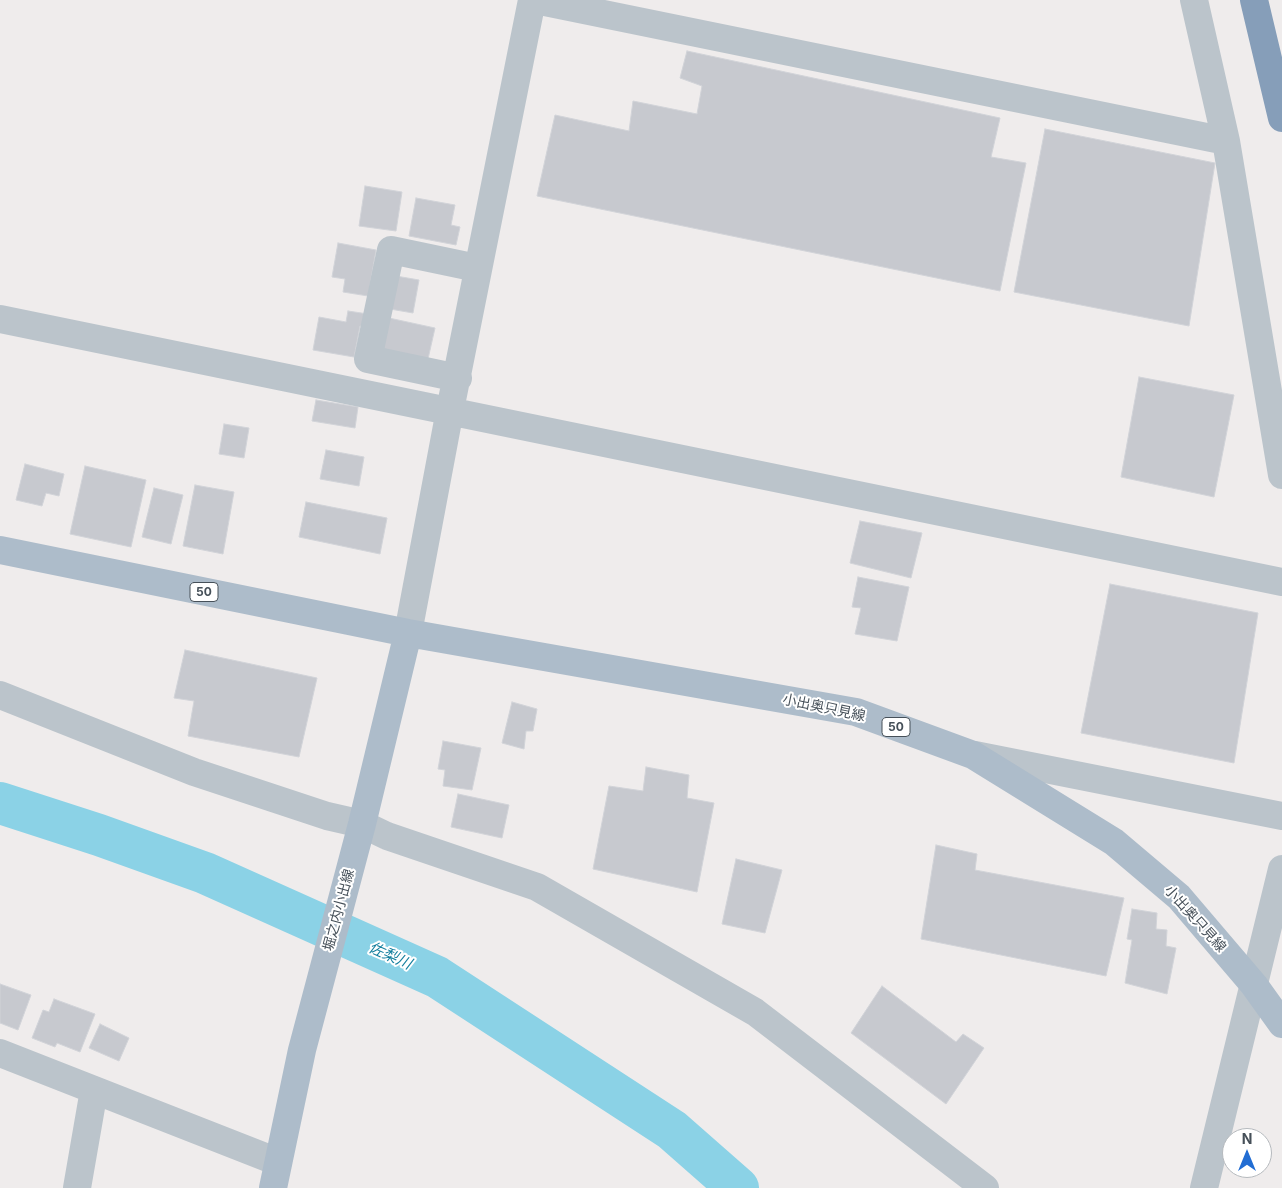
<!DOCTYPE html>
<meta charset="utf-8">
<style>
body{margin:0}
#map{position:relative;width:1282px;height:1188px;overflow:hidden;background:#efecec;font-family:Inter,sans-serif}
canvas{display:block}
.north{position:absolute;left:1222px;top:1128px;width:50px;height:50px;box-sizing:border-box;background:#fff;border:1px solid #b5b9bd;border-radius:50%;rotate:0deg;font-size:14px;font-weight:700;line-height:20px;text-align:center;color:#465059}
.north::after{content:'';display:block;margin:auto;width:18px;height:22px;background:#226dd3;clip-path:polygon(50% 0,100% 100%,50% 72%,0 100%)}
</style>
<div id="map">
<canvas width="1282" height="1188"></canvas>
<div class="north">N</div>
</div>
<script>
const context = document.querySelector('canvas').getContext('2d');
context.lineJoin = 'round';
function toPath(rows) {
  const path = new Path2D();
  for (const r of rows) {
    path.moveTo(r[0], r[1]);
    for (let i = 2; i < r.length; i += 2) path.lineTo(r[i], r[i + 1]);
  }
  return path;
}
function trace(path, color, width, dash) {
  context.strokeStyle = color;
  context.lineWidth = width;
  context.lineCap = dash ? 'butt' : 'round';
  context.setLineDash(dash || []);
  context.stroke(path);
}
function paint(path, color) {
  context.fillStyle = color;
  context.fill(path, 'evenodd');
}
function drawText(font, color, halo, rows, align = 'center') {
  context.font = font + ' Inter,"Noto Sans JP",sans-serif';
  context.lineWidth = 4;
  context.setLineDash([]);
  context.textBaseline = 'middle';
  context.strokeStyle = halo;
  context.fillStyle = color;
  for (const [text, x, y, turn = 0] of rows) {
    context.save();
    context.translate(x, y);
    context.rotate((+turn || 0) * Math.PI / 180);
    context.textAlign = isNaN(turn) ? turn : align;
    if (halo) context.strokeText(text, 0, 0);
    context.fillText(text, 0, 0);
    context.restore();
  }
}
trace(toPath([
 [0,803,99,835,205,873,437,977,672,1130,738,1188]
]), '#8bd2e6', 42);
const building = toPath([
 [687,51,1000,118,991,157,1026,163,1000,291,537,196,555,115,629,131,633,101,697,114,702,86,680,78,687,51],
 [1045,129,1215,163,1189,326,1014,292,1045,129],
 [365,186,402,192,396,231,359,226,365,186],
 [416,198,455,205,451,225,460,227,456,245,409,236,416,198],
 [338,243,376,250,368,296,343,292,345,279,332,277,338,243],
 [396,276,419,280,413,313,390,309,396,276],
 [348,311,368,314,365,326,360,326,354,357,313,350,319,317,346,322,348,311],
 [389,318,435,328,428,359,382,350,389,318],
 [1139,377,1234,395,1214,497,1121,477,1139,377],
 [316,400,358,407,355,428,312,421,316,400],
 [224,424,249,428,244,458,219,454,224,424],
 [326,450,364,457,359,486,320,479,326,450],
 [25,464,64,474,59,496,46,493,42,506,16,500,25,464],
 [85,466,146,480,131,547,70,534,85,466],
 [195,485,234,492,223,554,183,546,195,485],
 [154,488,183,495,171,544,142,537,154,488],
 [306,502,387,518,380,554,299,537,306,502],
 [860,521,922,533,911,578,850,563,860,521],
 [858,577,909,587,897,641,855,634,861,608,852,607,858,577],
 [1110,584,1258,613,1234,763,1081,733,1110,584],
 [185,650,317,678,299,757,188,736,194,701,174,698,185,650],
 [512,702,537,709,533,731,526,731,524,749,502,743,512,702],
 [443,741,481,748,472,790,443,786,445,770,438,769,443,741],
 [646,767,689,775,687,798,714,803,697,892,593,869,609,786,643,791,646,767],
 [458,794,509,805,502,838,451,827,458,794],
 [936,845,977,854,975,870,1124,898,1106,976,921,939,936,845],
 [736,859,782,870,765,933,722,924,736,859],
 [1132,909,1157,913,1156,929,1167,930,1166,946,1176,948,1167,994,1125,983,1132,940,1127,939,1132,909],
 [0,984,31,995,18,1030,0,1023,0,984],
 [882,986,956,1042,963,1034,984,1048,946,1104,851,1033,882,986],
 [54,999,95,1014,80,1052,57,1043,55,1047,32,1038,43,1010,49,1012,54,999],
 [100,1024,129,1038,119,1061,89,1048,100,1024]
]);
paint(building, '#c7c9cf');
trace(building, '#d1d3d8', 1);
trace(toPath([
 [535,0,1226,141],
 [1194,0,1226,141,1282,475],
 [0,319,1282,582],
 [458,378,368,359,391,250,477,268],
 [408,633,450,410,532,0],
 [0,695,194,772,327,816,362,824,387,836,537,887,755,1012,985,1188],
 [975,755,1282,816],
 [0,1053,278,1162],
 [77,1188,94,1090],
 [1204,1188,1282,869]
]), '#bbc4cb', 28);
trace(toPath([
 [0,550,408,633,856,712,973,755,1114,842,1179,897,1254,985,1282,1024],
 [273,1188,302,1050,362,824,408,633]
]), '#adbcca', 28);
trace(toPath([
 [1254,0,1282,118]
]), '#869eb9', 28);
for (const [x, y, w] of [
 [204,592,28],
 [896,727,28]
]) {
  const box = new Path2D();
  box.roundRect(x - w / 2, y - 9.5, w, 19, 4);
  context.fillStyle = '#fff';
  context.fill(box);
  trace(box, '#465059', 1);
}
drawText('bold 12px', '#465059', null, [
 ["50",204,592],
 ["50",896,727]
]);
drawText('14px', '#465059', '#fff', [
 ["小出奥只見線",824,708,12],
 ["堀之内小出線",339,910,-75],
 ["小出奥只見線",1195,919,48]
]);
drawText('italic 15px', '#147f9e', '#fff', [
 ["佐梨川",390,956,24]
]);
</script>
